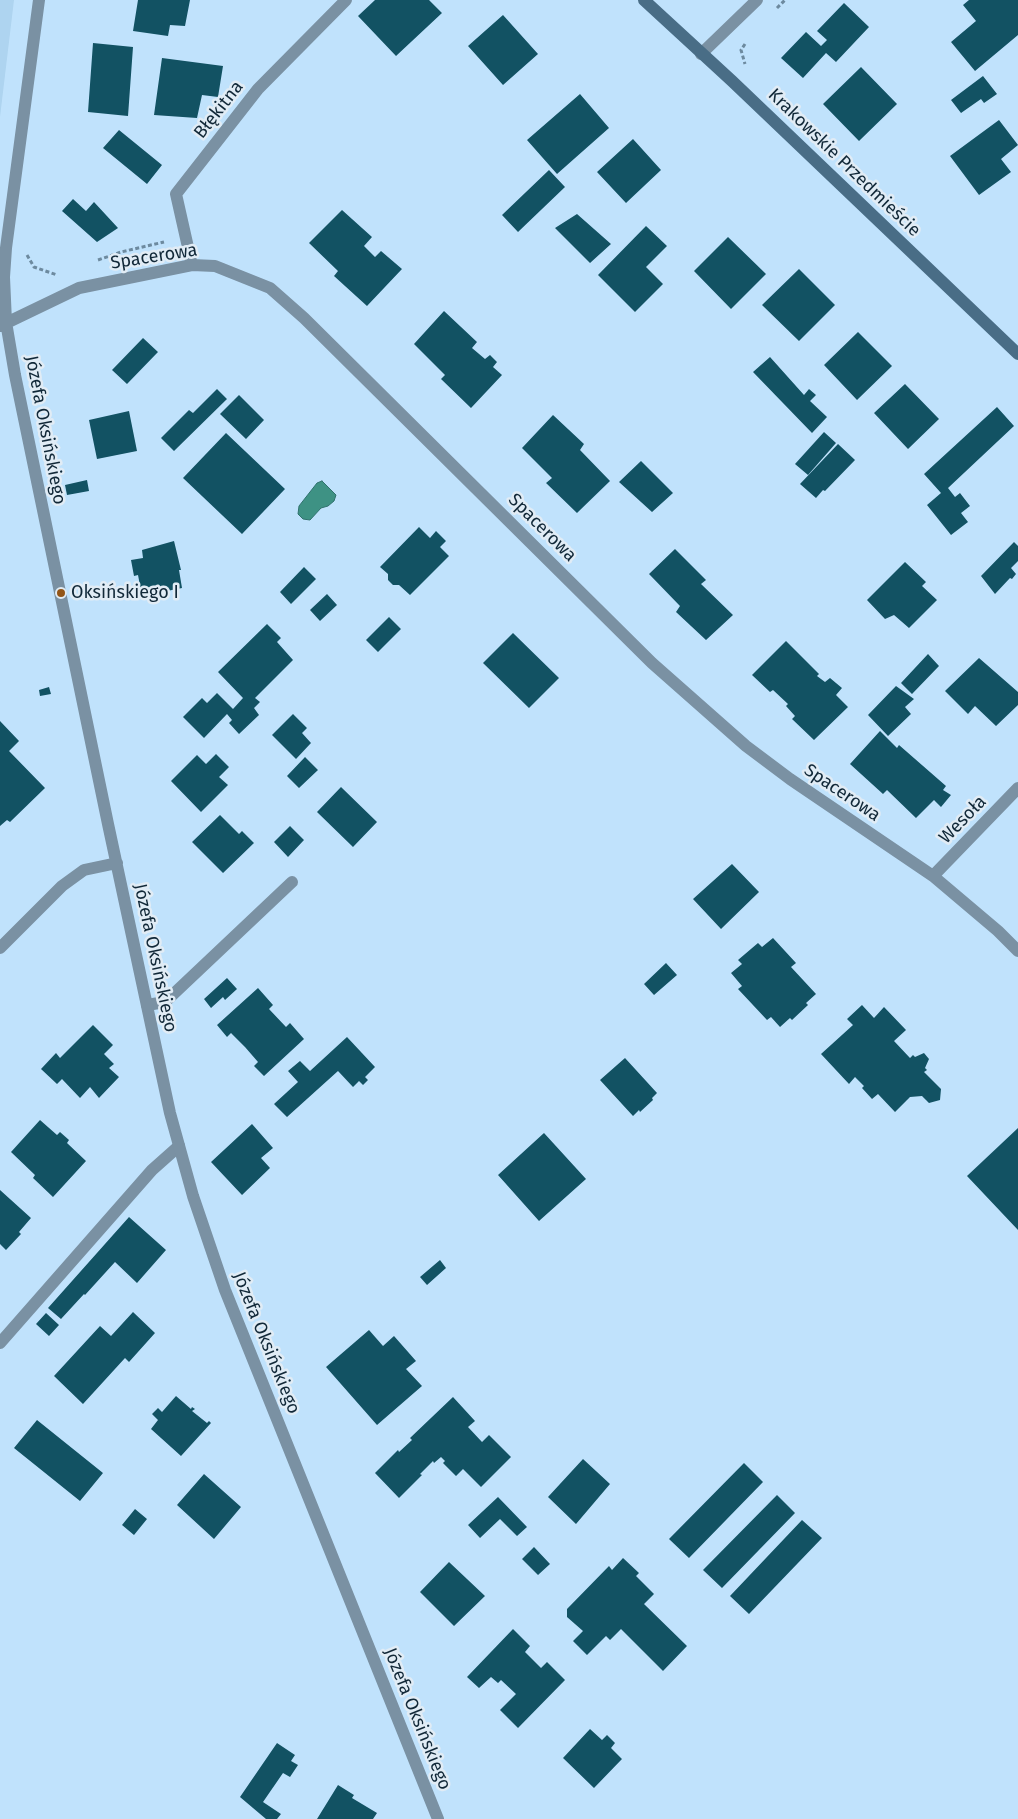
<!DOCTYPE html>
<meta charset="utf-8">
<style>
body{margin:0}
canvas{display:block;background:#c0e2fc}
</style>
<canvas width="1018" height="1819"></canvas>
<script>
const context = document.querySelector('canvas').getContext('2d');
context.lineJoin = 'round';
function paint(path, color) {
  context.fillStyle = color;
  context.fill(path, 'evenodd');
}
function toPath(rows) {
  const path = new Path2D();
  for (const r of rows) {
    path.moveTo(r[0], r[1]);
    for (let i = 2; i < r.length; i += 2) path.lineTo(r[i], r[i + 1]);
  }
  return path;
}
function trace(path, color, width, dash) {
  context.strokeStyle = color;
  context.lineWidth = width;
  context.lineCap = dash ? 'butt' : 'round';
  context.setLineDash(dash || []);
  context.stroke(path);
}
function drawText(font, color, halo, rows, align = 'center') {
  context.font = font + ' "Fira Sans",sans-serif';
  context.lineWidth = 5;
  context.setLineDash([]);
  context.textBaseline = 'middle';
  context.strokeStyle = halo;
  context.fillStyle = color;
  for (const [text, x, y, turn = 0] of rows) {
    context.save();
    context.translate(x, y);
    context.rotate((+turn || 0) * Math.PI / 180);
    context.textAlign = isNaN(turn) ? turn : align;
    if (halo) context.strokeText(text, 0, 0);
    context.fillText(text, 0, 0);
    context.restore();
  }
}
paint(toPath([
 [0,0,14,0,0,117]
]), '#aed4f0');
const water = toPath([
 [322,481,336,495,334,501,328,506,321,508,310,520,303,519,298,514,299,506,317,483,322,481]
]);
paint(water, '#3e9284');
trace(water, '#30726d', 1);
paint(toPath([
 [138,0,190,0,185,26,170,25,168,36,133,31],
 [375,0,429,0,442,13,396,56,358,16],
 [969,0,1018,0,1018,35,975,71,951,42,976,21,963,5],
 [844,3,869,27,836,62,826,53,803,78,781,58,806,32,821,46,827,40,817,31],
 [503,15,538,54,503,85,468,46],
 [93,43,133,47,128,116,88,112],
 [162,58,223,66,218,97,202,95,197,118,154,115],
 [861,67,897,104,859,141,823,104],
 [983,76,997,94,984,103,981,99,961,113,951,100],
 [580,94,609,128,557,174,527,140],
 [999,120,1018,145,1001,159,1011,172,979,195,950,156],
 [119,130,162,165,147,184,103,148],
 [633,139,661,170,626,203,597,172],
 [549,170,565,187,518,232,502,215],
 [73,199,86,211,94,202,118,228,97,242,62,211],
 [342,210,372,237,364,246,375,257,381,251,402,269,367,306,334,276,338,271,309,243],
 [577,214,611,244,590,263,555,228],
 [646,226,667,246,646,267,663,284,635,312,598,275],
 [728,237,766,274,731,309,694,271],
 [799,269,835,305,799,341,762,305],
 [444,311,477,342,472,348,485,359,490,355,497,362,493,367,502,375,471,408,441,379,445,375,414,344],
 [858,332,892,366,857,400,824,365],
 [143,338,158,352,127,384,112,370],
 [770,357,804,395,809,389,816,395,810,401,827,417,812,433,753,372],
 [905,384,939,419,908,449,874,413],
 [217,389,227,399,174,451,161,438,189,410,193,413],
 [239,395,264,420,246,439,220,414],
 [997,407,1014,426,948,488,955,497,960,493,970,506,961,513,968,522,951,535,927,505,941,493,924,474],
 [129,411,137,451,97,459,89,420],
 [553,415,584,444,580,450,610,481,577,513,546,483,552,478,522,448],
 [824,432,836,443,808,475,795,464],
 [226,433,285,489,242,534,183,478],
 [838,444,855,460,825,491,823,490,816,498,800,484],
 [641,461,673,493,652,512,619,482],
 [87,480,89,491,67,495,65,485],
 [419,527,430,538,436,531,446,541,440,547,449,556,410,595,399,585,393,585,388,580,388,574,380,567],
 [174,541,181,570,179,570,182,588,142,596,138,575,134,576,131,560,143,558,142,550],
 [1014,542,1018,546,1018,561,1011,568,1016,574,1012,579,1010,578,995,594,981,576],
 [675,549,706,580,701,584,733,615,706,640,676,612,680,606,649,574],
 [905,562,926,582,922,586,937,600,909,628,894,615,885,619,867,600],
 [304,567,316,579,291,604,280,592],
 [327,594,337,605,320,621,310,610],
 [389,617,401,629,378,652,366,640],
 [267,624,281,638,277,642,293,660,255,698,260,702,254,708,259,715,239,734,229,723,232,720,227,714,204,738,183,717,202,698,207,703,217,693,233,709,243,698,218,672],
 [513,633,559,678,529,708,483,663],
 [786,641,819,674,817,676,825,682,830,678,842,688,836,695,848,707,814,740,792,719,795,716,786,706,788,704,773,690,770,692,752,675],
 [928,654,939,666,912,694,901,683],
 [979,658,1018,692,1018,705,996,726,975,706,968,714,945,691],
 [896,686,914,699,905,707,911,714,888,736,868,715],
 [49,687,51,694,40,696,39,690],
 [293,714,307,728,302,733,311,743,296,759,272,735],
 [0,721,19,741,9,751,45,788,10,822,7,820,0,826],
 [880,731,897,748,899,745,946,786,943,790,951,795,941,807,934,800,916,818,887,790,883,794,850,764],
 [216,754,229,767,219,777,228,785,201,812,171,781,197,755,206,764],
 [305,757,318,770,299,788,287,776],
 [341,787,377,822,353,847,317,812],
 [220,815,239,834,242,831,254,843,223,873,192,842],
 [290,826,304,840,288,857,274,842],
 [732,864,759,892,721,929,693,899],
 [773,938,796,963,791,967,816,994,806,1003,808,1005,792,1020,790,1018,780,1027,771,1017,767,1020,738,989,742,986,731,973,742,964,738,960,758,943,762,947],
 [666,963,677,975,654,995,644,984],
 [227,978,237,989,225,1000,223,997,211,1008,204,999],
 [258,988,273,1005,269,1009,286,1027,290,1023,304,1039,264,1076,254,1066,258,1062,245,1047,231,1033,227,1037,217,1025],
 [862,1005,874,1018,884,1007,906,1030,894,1041,910,1058,913,1055,915,1057,924,1053,929,1059,925,1068,927,1070,924,1072,941,1089,940,1100,929,1103,922,1096,910,1097,895,1112,878,1094,872,1099,862,1088,864,1086,855,1077,849,1084,821,1054,853,1025,847,1019],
 [93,1025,113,1045,104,1054,114,1064,109,1068,119,1077,99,1098,90,1087,80,1098,62,1079,57,1084,41,1069,56,1053,60,1058],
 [347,1037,375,1067,365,1077,368,1080,363,1085,359,1081,353,1087,338,1071,287,1117,274,1104,298,1082,288,1071,300,1061,310,1071],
 [625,1058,657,1093,652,1098,653,1100,640,1112,639,1110,633,1116,600,1080],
 [40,1120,57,1135,60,1132,69,1140,67,1143,86,1161,53,1197,33,1178,35,1175,11,1152],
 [252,1124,273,1148,261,1158,270,1168,242,1195,211,1162],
 [1018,1128,1018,1230,967,1176],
 [544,1133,586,1179,539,1221,498,1175],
 [0,1190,31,1218,19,1232,21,1234,6,1250,0,1244],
 [129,1217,166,1250,137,1283,115,1262,85,1295,84,1294,61,1319,48,1308],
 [440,1260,446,1268,427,1285,420,1277],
 [133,1312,155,1333,129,1362,125,1358,83,1404,54,1376,100,1326,111,1336],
 [46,1313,59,1325,49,1336,36,1324],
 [369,1330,383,1346,394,1336,416,1361,406,1369,422,1386,377,1425,326,1367],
 [176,1396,191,1409,192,1407,195,1409,192,1411,207,1423,209,1421,211,1423,181,1456,151,1429,158,1420,152,1414,158,1408,162,1412],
 [453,1397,475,1421,468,1427,482,1442,489,1435,511,1457,481,1487,463,1469,456,1476,443,1463,445,1461,441,1457,434,1463,433,1461,420,1474,422,1475,399,1498,375,1473,398,1450,399,1452,412,1440,410,1438],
 [37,1420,103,1473,80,1501,14,1448],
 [583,1459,610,1484,576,1524,548,1497],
 [744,1463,763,1482,689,1558,669,1539],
 [204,1474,241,1507,214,1539,177,1505],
 [777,1495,795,1513,722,1588,703,1570],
 [498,1497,527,1527,517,1536,500,1519,480,1538,468,1525],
 [135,1509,147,1519,134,1535,122,1525],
 [802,1520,822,1538,749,1614,730,1596],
 [534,1547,550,1564,538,1575,522,1559],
 [623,1558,639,1573,636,1576,654,1594,644,1604,687,1646,663,1671,621,1629,610,1640,606,1636,587,1655,573,1641,583,1631,567,1617,567,1609,609,1566,612,1570],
 [449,1562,485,1596,454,1626,420,1592],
 [513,1629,530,1646,525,1652,541,1668,547,1662,565,1680,518,1728,500,1710,516,1694,501,1680,498,1683,491,1677,479,1688,467,1677],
 [590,1729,602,1740,607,1735,615,1743,611,1748,622,1759,594,1788,563,1758],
 [277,1743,295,1755,291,1761,298,1765,290,1777,283,1773,263,1802,281,1814,277,1819,266,1819,240,1797],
 [338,1785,354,1795,352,1798,377,1813,373,1819,317,1819]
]), '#125263');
trace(toPath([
 [777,8,785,0],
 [745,44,741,50,745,64],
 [27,255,34,267,57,275],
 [98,260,121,252,164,242]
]), '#6d8a9f', 3, [4, 2.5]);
trace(toPath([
 [147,1005,165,1002,292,882],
 [0,1343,152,1170,179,1146]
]), '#7a91a3', 12);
trace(toPath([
 [39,0,6,248,4,277,6,322,15,375,108,824,170,1113,193,1196,225,1290,438,1819],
 [701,54,757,0],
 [192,265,176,194,258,89,346,0],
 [0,326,79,288,192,265,215,266,270,288,304,318,652,663,746,746,790,779,933,876,998,931,1018,951],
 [933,876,1018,788],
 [0,948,62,886,84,870,117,863]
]), '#7a91a3', 12);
trace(toPath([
 [644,0,732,81,1018,354]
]), '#496d86', 12);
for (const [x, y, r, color] of [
 [61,593,5,"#925517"]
]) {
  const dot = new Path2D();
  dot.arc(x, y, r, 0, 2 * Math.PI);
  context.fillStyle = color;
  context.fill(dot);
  trace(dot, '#e1ecf5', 2);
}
drawText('18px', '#112838', '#e1ecf5', [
 ["Błękitna",219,110,-52],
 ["Krakowskie Przedmieście",844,163,44],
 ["Spacerowa",154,257,-9],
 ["Józefa Oksińskiego",45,430,79],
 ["Spacerowa",542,528,45],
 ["Spacerowa",842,793,34],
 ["Wesoła",963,820,-46],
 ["Józefa Oksińskiego",155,958,78],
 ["Józefa Oksińskiego",266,1343,68],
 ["Józefa Oksińskiego",417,1719,68]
]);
drawText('18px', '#112838', '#e1ecf5', [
 ["Oksińskiego I",71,593]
], 'left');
</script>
